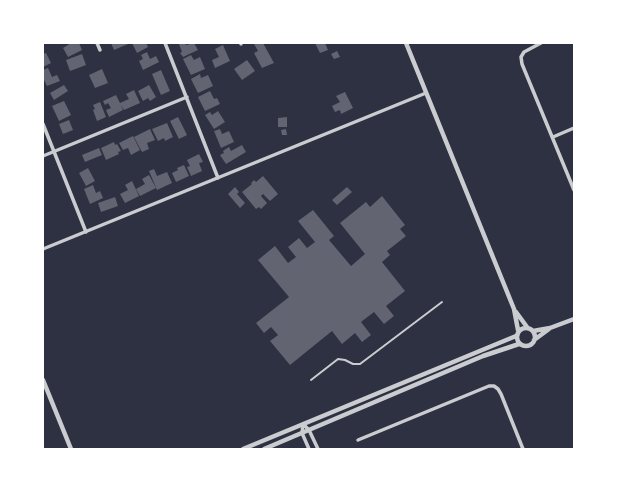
<!DOCTYPE html>
<style>
body{margin:0}
#map{position:relative;width:617px;height:492px;overflow:hidden;background:#2d3142;font-family:"DM Sans",sans-serif}
canvas{display:block}
.frame{position:absolute;inset:0;border:44px solid #fff;pointer-events:none}
</style>
<div id="map">
<canvas width="617" height="492"></canvas>
<div class="frame"></div>
</div>
<script>
const context = document.querySelector('canvas').getContext('2d');
context.lineJoin = 'round';
function paint(path, color) {
  context.fillStyle = color;
  context.fill(path, 'evenodd');
}
function toPath(rows) {
  const path = new Path2D();
  for (const r of rows) {
    if (r.length === 3) {
      path.moveTo(r[0] + r[2], r[1]);
      path.arc(r[0], r[1], r[2], 0, 2 * Math.PI);
      continue;
    }
    path.moveTo(r[0], r[1]);
    for (let i = 2; i < r.length; i += 2) path.lineTo(r[i], r[i + 1]);
  }
  return path;
}
function trace(path, color, width, dash) {
  context.strokeStyle = color;
  context.lineWidth = width;
  context.lineCap = dash ? 'butt' : 'round';
  context.setLineDash(dash || []);
  context.stroke(path);
}
paint(toPath([
 [71,43,79,43,82,50,68,57,63,48],
 [111,43,127,43,128,44,114,50],
 [132,43,146,43,148,47,137,53],
 [181,43,185,43,186,45,194,43,198,50,183,57,180,53,182,52,179,44],
 [256,43,263,43,274,63,262,68,254,53,258,51,254,44],
 [315,43,325,43,328,50,320,53],
 [223,45,230,61,215,68,212,60,219,57,215,49],
 [337,51,340,57,334,59,331,54],
 [147,52,150,59,156,56,159,62,143,70,139,61,143,59,141,55],
 [46,53,51,63,43,67,43,54],
 [82,54,86,65,70,71,66,60],
 [191,55,194,60,200,57,205,69,191,75,183,59],
 [247,60,255,71,242,80,234,69],
 [48,68,52,77,57,75,60,81,47,86,43,78,43,70],
 [102,69,108,83,95,88,89,75],
 [161,70,170,91,161,95,152,74],
 [200,74,201,78,208,75,213,86,198,93,191,79],
 [64,85,68,91,54,100,50,93],
 [149,85,156,97,150,101,148,98,143,101,138,91],
 [134,90,140,103,124,110,121,105,123,110,109,117,106,110,111,108,108,103,105,105,103,101,116,95,120,103,129,99,126,94],
 [210,91,214,99,217,98,220,104,205,111,198,97],
 [345,92,353,108,341,114,340,110,335,112,332,106,340,102,336,96],
 [64,101,71,115,59,121,52,106],
 [100,102,106,117,97,121,93,110,95,109,93,105],
 [218,111,225,122,214,129,205,115,210,112,212,115],
 [178,117,187,135,179,139,170,121],
 [287,117,287,127,278,127,278,118],
 [69,120,73,130,63,134,59,124],
 [167,123,173,137,165,141,164,138,158,141,152,129],
 [150,129,155,140,147,143,149,149,142,152,134,137],
 [220,129,222,134,229,131,234,142,221,148,214,131],
 [286,129,287,135,282,135,281,130],
 [133,136,140,150,131,155,128,148,123,150,119,143],
 [114,142,115,145,117,144,121,151,118,152,119,154,106,160,101,148],
 [242,145,246,152,226,164,220,155,224,153,223,151,229,147,231,151],
 [99,148,102,155,85,162,82,155],
 [199,154,203,162,199,163,202,171,191,176,187,167,190,166,187,160],
 [184,165,189,176,176,182,172,173,178,170,177,168],
 [88,168,95,181,86,186,79,173],
 [154,169,157,176,167,172,172,183,157,190,149,171],
 [149,175,156,188,140,196,136,189,145,184,142,179],
 [263,176,278,194,270,201,263,194,261,196,267,203,261,209,259,207,256,209,242,192,252,184,251,183,254,180,256,182],
 [132,181,139,196,125,203,120,194,128,190,125,185],
 [93,185,96,193,100,191,103,198,90,204,84,189],
 [235,187,239,192,237,194,245,203,240,208,228,194],
 [347,187,352,192,337,205,332,200],
 [382,196,405,225,400,229,406,236,387,251,390,255,382,262,405,291,386,306,394,316,384,324,374,312,361,322,371,335,362,342,355,333,342,344,332,331,290,365,270,341,278,335,271,327,264,333,256,323,289,297,258,260,275,246,288,263,296,257,288,247,299,238,307,248,315,242,298,221,313,210,334,236,329,240,351,266,365,254,340,223,366,202,370,207],
 [115,197,118,206,101,212,98,203]
]), '#626471');
trace(toPath([
 [311,380,338,359,345,360,353,364,360,364,442,302]
]), '#caccd0', 2);
trace(toPath([
 [97,43,100,50],
 [165,43,218,178],
 [241,43,241,44],
 [541,43,524,52,521,57,522,64,574,190],
 [43,124,86,232],
 [553,137,574,128],
 [43,156,187,97],
 [43,249,426,93],
 [303,424,309,430,318,449],
 [303,424,302,433,309,449],
 [358,440,489,386,494,386,498,389,501,394,523,449]
]), '#caccd0', 3.5);
trace(toPath([
 [406,43,514,309,518,330],
 [516,312,527,327],
 [526,337,9],
 [533,331,550,328,574,319],
 [534,340,549,329],
 [43,380,71,449],
 [243,449,516,336],
 [264,449,483,356,519,344]
]), '#caccd0', 4.5);
</script>
